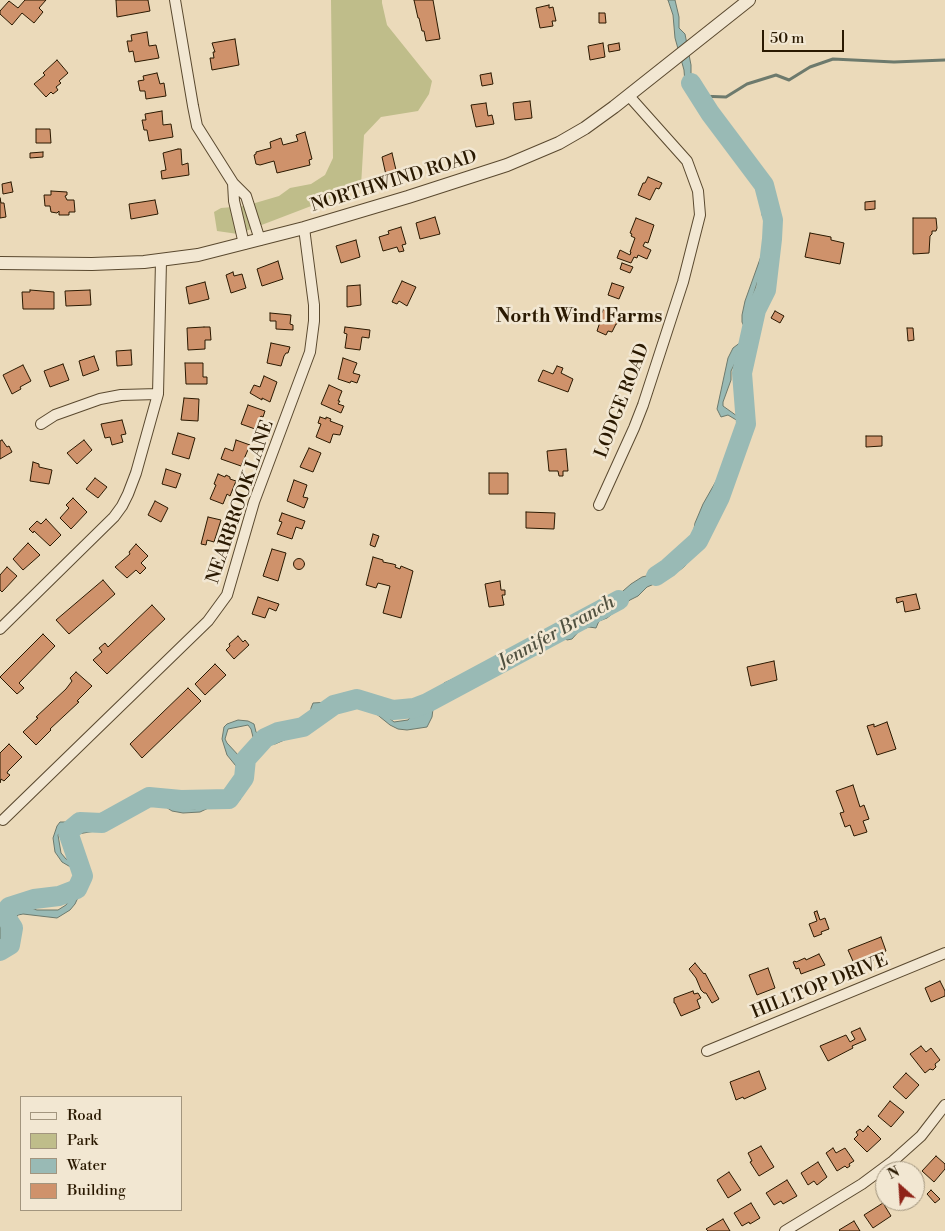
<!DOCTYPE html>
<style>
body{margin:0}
#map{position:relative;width:945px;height:1231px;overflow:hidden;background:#ebdaba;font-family:"Libre Bodoni",serif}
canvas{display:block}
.legend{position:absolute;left:20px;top:1096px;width:162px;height:115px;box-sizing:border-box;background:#f2e7d2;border:1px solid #a2957e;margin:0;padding:6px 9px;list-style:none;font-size:15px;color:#2a1901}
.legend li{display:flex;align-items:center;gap:10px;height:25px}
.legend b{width:25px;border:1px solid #a2957e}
.north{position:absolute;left:875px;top:1161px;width:50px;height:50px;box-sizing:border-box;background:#f2e7d2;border:1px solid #a2957e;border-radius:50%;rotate:334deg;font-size:14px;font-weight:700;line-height:20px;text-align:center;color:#2a1901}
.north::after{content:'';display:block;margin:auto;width:18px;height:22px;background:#8f2418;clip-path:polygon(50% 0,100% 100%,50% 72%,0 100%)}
.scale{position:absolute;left:762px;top:30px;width:82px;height:22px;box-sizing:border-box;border:2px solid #2a1901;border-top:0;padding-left:6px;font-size:15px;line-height:18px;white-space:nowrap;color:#2a1901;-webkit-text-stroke:4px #f2e7d2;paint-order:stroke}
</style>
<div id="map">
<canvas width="945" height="1231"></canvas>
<ul class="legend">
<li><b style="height:6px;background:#f2e7d2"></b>Road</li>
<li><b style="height:14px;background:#bfbd8a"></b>Park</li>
<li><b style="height:14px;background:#99bab5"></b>Water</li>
<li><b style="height:14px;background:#cf926b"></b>Building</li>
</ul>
<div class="north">N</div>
<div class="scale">50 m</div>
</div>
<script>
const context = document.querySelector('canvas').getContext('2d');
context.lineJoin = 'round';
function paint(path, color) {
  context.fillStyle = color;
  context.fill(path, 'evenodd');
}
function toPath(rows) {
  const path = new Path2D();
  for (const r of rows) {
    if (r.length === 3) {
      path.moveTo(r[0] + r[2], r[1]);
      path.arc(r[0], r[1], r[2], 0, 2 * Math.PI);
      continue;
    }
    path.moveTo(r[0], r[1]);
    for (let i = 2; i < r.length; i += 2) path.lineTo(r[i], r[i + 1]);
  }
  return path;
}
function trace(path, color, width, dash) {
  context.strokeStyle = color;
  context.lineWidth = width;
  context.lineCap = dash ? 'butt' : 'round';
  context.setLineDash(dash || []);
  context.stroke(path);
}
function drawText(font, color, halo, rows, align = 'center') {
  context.font = font + ' "Libre Bodoni",serif';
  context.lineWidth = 5;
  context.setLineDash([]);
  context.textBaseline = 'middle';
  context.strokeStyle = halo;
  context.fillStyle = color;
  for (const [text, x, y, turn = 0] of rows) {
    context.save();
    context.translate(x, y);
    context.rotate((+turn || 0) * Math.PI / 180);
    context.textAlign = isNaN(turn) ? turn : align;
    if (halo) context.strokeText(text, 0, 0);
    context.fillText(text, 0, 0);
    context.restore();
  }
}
paint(toPath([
 [331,0,382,0,382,3,387,25,432,81,429,94,418,111,381,117,364,135,361,186,353,190,238,234,217,231,214,212,221,208,245,206,279,196,290,188,311,184,325,175,333,158]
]), '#bfbd8a');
const water = toPath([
 [668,0,675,0,679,17,679,28,685,34,691,65,691,76,694,85,703,96,706,109,731,146,753,162,769,186,772,197,773,231,769,254,758,280,751,302,753,317,749,340,738,357,731,371,731,380,723,402,723,406,737,416,742,425,744,442,742,451,718,484,715,494,704,513,701,536,685,566,680,570,668,574,659,582,647,587,638,596,630,600,607,618,599,621,596,628,589,627,580,630,572,639,567,640,562,636,559,637,549,646,532,653,527,657,519,661,517,664,491,672,470,682,456,683,443,691,431,704,433,709,432,717,427,727,407,730,398,729,390,725,359,700,345,697,337,702,323,717,316,721,305,731,275,744,260,743,253,737,251,729,248,725,228,729,225,739,227,743,240,757,245,766,240,800,234,803,226,801,219,803,200,812,183,813,172,811,155,800,148,798,95,831,78,834,67,827,63,827,58,835,61,853,66,859,77,864,83,875,83,887,75,904,70,910,57,918,23,914,18,915,7,929,5,944,0,953,0,904,17,904,37,910,58,910,66,905,80,883,79,872,62,862,55,852,53,838,57,826,60,822,67,822,81,829,96,828,135,800,140,793,154,795,176,807,195,809,201,806,207,799,221,797,239,784,240,771,227,755,222,739,224,727,227,724,238,720,248,721,254,724,256,732,265,740,269,742,276,741,307,725,310,720,311,708,313,703,329,702,344,693,360,696,367,700,394,722,408,720,412,715,417,713,428,703,437,690,444,683,466,673,517,655,530,645,549,638,556,632,584,620,601,610,631,584,642,577,654,574,664,565,680,558,686,552,693,535,695,523,703,504,740,439,741,431,738,421,728,415,721,417,717,409,728,358,733,348,741,342,744,335,745,329,742,322,742,315,745,301,770,231,762,215,762,179,748,164,729,150,704,115,696,98,685,84,684,70,675,38,673,15,668,0]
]);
paint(water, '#99bab5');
trace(water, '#6d7a6d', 1);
trace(toPath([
 [699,96,726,97,747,84,776,75,789,80,810,67,833,59,894,62,945,60]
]), '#6d7a6d', 3);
trace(toPath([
 [656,576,668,568,698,541,720,497,746,424,742,373,756,310,766,290,772,239,773,220,764,185,710,113,691,83],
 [0,951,10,945,13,928,4,914,9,907,34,899,59,896,77,889,83,876,68,832,80,822,102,823,149,797,181,800,229,799,244,778,246,759,265,738,278,732,303,727,334,705,357,699,393,710,414,708,427,703,619,600]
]), '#99bab5', 20);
const building = toPath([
 [25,0,46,0,39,8,43,12,34,23,22,13,12,25,0,14,0,11,9,1,18,8,25,0],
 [116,0,148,0,150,11,117,17,116,0],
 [414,0,433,0,440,39,426,41,424,31,422,31,419,18,418,18,414,0],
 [549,5,549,8,553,7,556,21,552,21,553,26,540,28,536,8,549,5],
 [599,13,605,13,606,23,599,23,599,13],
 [147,32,149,46,156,45,159,58,135,62,133,51,129,52,127,41,132,41,131,35,147,32],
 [235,39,239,65,212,70,210,58,214,58,213,52,215,52,212,43,235,39],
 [603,43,605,57,590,60,588,46,603,43],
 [619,43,620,50,609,52,608,45,619,43],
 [57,60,68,73,59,81,61,83,56,87,58,90,53,94,51,92,46,97,34,84,45,75,43,73,57,60],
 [157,73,160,84,164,83,166,96,146,99,145,91,140,91,138,81,144,80,143,76,157,73],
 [491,73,493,84,482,86,480,75,491,73],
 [530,101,532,118,515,120,513,103,530,101],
 [486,103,488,116,492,115,494,124,476,127,471,105,486,103],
 [162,111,163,125,171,124,173,137,149,141,147,130,144,130,142,120,146,120,145,114,162,111],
 [36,129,50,129,51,143,36,143,36,129],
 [305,132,312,159,309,160,310,165,277,173,274,161,260,165,256,164,254,155,256,154,256,152,271,148,270,142,281,138,283,145,298,141,296,135,305,132],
 [178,149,181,149,182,165,188,163,189,175,162,179,161,171,166,170,163,153,178,149],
 [43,152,43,157,30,158,30,153,43,152],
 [392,153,396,170,395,170,395,173,386,175,382,157,392,153],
 [648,177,662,183,659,189,656,188,650,200,638,195,643,183,645,183,648,177],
 [11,182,13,192,3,194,2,184,11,182],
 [51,191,67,192,67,195,65,196,67,200,74,200,75,212,69,212,69,215,59,215,59,211,57,213,51,212,50,206,45,206,44,195,51,195,51,191],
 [0,198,1,203,4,203,6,217,0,218,0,198],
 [155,200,158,214,131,219,129,204,155,200],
 [875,201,875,209,865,210,865,202,875,201],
 [435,217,440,234,420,239,416,223,435,217],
 [636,218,654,225,648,243,645,242,643,246,651,250,647,259,638,255,637,258,634,257,631,263,617,258,620,250,630,255,631,252,630,252,635,238,631,236,632,234,630,233,636,218],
 [913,218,936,218,937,228,936,231,932,231,932,234,930,236,929,253,913,254,913,218],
 [401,227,406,244,402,245,404,251,399,252,397,247,383,251,379,237,389,234,388,231,401,227],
 [810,233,831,237,831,240,844,243,840,264,805,257,810,233],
 [356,240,360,257,341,263,336,246,356,240],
 [278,261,283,279,262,286,257,269,278,261],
 [622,263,633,267,630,273,620,269,622,263],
 [233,272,234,276,242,274,246,288,231,293,226,275,233,272],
 [402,281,416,287,407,306,399,301,397,304,392,302,402,281],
 [205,282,209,299,189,304,186,287,205,282],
 [612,283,624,287,619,299,608,295,612,283],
 [360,285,361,305,347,307,347,286,360,285],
 [30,290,54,292,54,309,23,309,22,292,30,292,30,290],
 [90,290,91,305,66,306,65,291,90,290],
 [604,307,619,314,617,320,619,321,617,324,616,324,612,332,608,331,606,335,597,331,600,322,593,319,596,311,602,313,604,307],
 [775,311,784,316,780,323,771,318,775,311],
 [270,313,291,315,290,324,293,325,293,330,276,329,276,321,270,321,270,313],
 [204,327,210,327,211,340,205,340,205,349,188,350,187,328,204,327],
 [345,327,370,330,369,338,362,337,360,350,345,348,347,334,344,333,345,327],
 [907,328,913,328,914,340,908,341,907,328],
 [271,343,290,347,288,353,286,353,284,356,281,366,267,363,271,343],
 [131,350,132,365,117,366,116,351,131,350],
 [94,356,99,370,83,376,79,361,94,356],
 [343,358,357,363,353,373,360,375,357,383,351,381,350,383,338,379,343,358],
 [185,363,203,363,203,377,207,377,207,384,186,384,185,363],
 [63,364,69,380,50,387,44,371,63,364],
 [23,365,31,381,20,387,21,389,12,394,3,375,23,365],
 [557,366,563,368,561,373,573,379,568,392,538,381,543,370,553,374,557,366],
 [264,376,277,382,270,402,262,398,262,400,250,393,254,385,260,387,264,376],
 [329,385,342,391,338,401,340,401,338,404,344,406,341,413,321,404,329,385],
 [184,398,199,399,198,421,181,420,184,398],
 [248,405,265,411,263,417,261,416,259,420,255,429,241,424,248,405],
 [320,417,326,419,326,417,331,419,330,421,343,426,340,435,333,434,330,443,316,437,321,424,318,423,320,417],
 [122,420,126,434,121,435,123,442,112,445,110,437,105,438,101,424,122,420],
 [178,433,195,438,189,459,172,454,178,433],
 [866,436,882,436,882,446,866,447,866,436],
 [2,440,7,447,9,446,12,452,0,459,0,441,2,440],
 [84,440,92,450,77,464,67,453,84,440],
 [236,440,250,445,241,466,221,459,225,448,233,451,236,440],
 [309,448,321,453,313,472,300,467,309,448],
 [566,449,568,471,563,471,563,476,559,476,558,471,549,471,547,451,566,449],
 [33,462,39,464,39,467,52,470,49,484,30,481,33,462],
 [166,469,181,474,176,488,162,484,166,469],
 [489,473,508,473,508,494,489,494,489,473],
 [218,474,225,477,226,475,230,477,230,479,236,481,230,496,227,494,223,504,210,499,216,485,214,484,218,474],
 [95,478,107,487,98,498,86,489,95,478],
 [294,480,307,485,303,497,308,498,304,508,287,501,294,480],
 [73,498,87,512,71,529,60,518,69,508,66,505,73,498],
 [155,501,168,508,161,522,148,515,155,501],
 [526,512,555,513,554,529,526,528,526,512],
 [282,513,305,521,302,529,296,527,292,539,277,534,282,522,279,521,282,513],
 [208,517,221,520,214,542,207,540,206,545,201,544,208,517],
 [46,519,61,535,50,546,34,531,33,533,29,529,37,521,41,524,46,519],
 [373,534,379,536,375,547,370,545,373,534],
 [28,543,40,555,23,570,13,559,28,543],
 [136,544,148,556,141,563,146,568,140,574,136,570,127,578,115,567,130,554,129,552,136,544],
 [272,549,286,553,278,581,263,576,272,549],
 [373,557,383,560,383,562,393,564,396,565,395,567,400,569,401,566,413,571,401,618,383,613,390,586,378,583,376,588,366,585,373,557],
 [299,564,5.5],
 [7,567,17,576,2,592,0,590,0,575,7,567],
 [103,580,115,594,69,634,56,620,103,580],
 [500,581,501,590,505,590,505,595,502,595,504,605,489,607,485,584,500,581],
 [916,594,920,609,905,612,903,601,897,603,896,598,916,594],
 [258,597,279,604,276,611,269,608,265,618,252,614,258,597],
 [152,605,165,619,107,674,93,660,102,652,99,648,105,643,108,647,152,605],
 [43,634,55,646,19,683,24,688,17,694,0,677,43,634],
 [238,636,243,642,245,640,249,645,234,659,226,650,230,646,229,644,238,636],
 [774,661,777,680,751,686,747,667,774,661],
 [215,664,226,675,205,695,195,684,215,664],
 [76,672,92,686,77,701,79,702,50,729,51,730,36,745,23,732,38,718,36,717,66,689,72,681,70,678,76,672],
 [188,688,201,701,142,758,130,744,188,688],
 [887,722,896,749,877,755,867,726,874,724,874,727,887,722],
 [9,744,22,757,8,771,7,773,10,775,4,781,1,779,0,783,0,753,9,744],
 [853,785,860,807,864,805,869,819,863,821,867,832,854,836,850,825,845,827,840,813,844,812,836,791,853,785],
 [817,911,820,920,825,918,829,929,821,932,822,934,814,937,809,924,817,921,814,912,817,911],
 [881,937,886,951,880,954,881,957,856,968,848,950,881,937],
 [819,954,825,965,801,974,799,968,796,969,793,962,795,961,796,962,805,958,806,960,819,954],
 [695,963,704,974,705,973,719,999,712,1003,706,993,704,993,701,990,696,978,689,969,695,963],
 [768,968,775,988,757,995,749,975,768,968],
 [940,981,945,991,945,996,931,1002,925,988,940,981],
 [693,991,694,994,698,993,701,998,697,1000,700,1008,681,1016,675,1003,674,1003,674,998,693,991],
 [860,1028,866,1040,852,1046,853,1048,828,1061,820,1046,846,1035,850,1042,855,1039,851,1032,860,1028],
 [921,1046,926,1052,931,1048,940,1060,935,1064,936,1067,933,1070,930,1069,925,1073,910,1054,921,1046],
 [759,1071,766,1089,744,1099,743,1097,736,1100,730,1082,759,1071],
 [906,1073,919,1085,906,1099,893,1087,906,1073],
 [890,1101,904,1112,891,1127,878,1116,890,1101],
 [868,1126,881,1139,867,1152,854,1139,858,1135,856,1132,860,1129,863,1132,868,1126],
 [761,1146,774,1167,759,1176,750,1162,752,1161,748,1153,761,1146],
 [833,1148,836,1153,845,1148,854,1161,849,1164,850,1166,847,1168,845,1166,837,1171,826,1153,833,1148],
 [936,1156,945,1164,945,1169,934,1182,922,1171,936,1156],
 [818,1162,827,1177,817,1185,814,1181,808,1185,801,1173,818,1162],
 [729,1172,741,1190,728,1198,717,1180,729,1172],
 [787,1180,797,1196,783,1204,781,1201,774,1205,766,1193,787,1180],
 [931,1190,940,1199,935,1203,927,1194,931,1190],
 [751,1203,760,1218,750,1224,749,1222,742,1226,734,1213,751,1203],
 [883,1203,891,1216,873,1228,864,1215,883,1203],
 [723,1219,730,1231,708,1231,706,1229,723,1219],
 [854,1221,860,1231,840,1231,839,1230,854,1221]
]);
paint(building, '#cf926b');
trace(building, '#2a1901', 1);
const minor = toPath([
 [175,0,193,106,197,126,233,183,246,196,260,240],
 [233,183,234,201,244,244],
 [41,424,55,415,100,399,121,395,158,394],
 [599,505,634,428,643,405,683,282,700,215,698,191,687,161,629,96],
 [0,629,114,517,122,506,128,494,136,473,158,394,161,261],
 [3,820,208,621,227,595,254,502,310,352,314,321,314,305,304,228],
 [707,1051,945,953],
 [785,1231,862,1184,893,1161,921,1136,945,1105]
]);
const tertiary = toPath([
 [0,263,92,264,144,262,198,255,304,228,408,197,507,165,559,143,585,128,614,107,749,0]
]);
trace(minor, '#5a492f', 12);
trace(tertiary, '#5a492f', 14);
trace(minor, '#f2e7d2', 10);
trace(tertiary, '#f2e7d2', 12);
drawText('18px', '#2a1901', '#f2e7d2', [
 ["NORTHWIND ROAD",394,182,-17],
 ["LODGE ROAD",623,401,-69],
 ["NEARBROOK LANE",241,502,-71],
 ["HILLTOP DRIVE",820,987,-22]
]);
drawText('bold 19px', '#2a1901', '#f2e7d2', [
 ["North Wind Farms",579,317]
]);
drawText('italic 19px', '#515140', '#f2e7d2', [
 ["Jennifer Branch",557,633,-29]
]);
</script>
